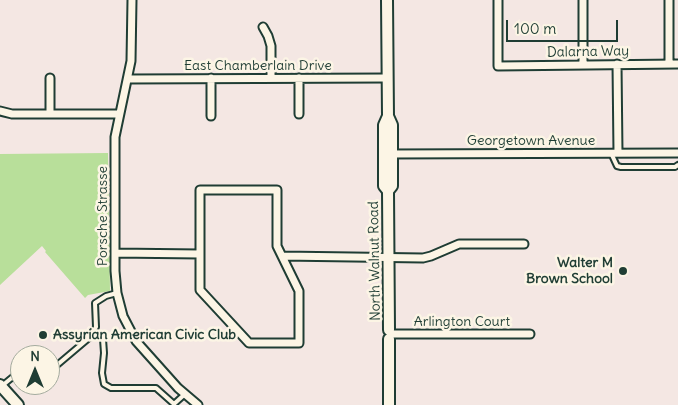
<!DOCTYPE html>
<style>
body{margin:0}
#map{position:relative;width:678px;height:405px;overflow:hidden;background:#f4e7e3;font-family:Delius,sans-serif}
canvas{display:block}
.north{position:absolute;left:10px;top:345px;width:50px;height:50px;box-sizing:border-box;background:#fcf5e5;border:1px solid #a4ab9e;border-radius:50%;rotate:0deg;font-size:14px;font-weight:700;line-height:20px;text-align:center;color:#1f3d34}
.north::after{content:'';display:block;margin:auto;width:18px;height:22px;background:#1f3d34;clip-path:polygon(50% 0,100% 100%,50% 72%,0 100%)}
.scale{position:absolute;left:506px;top:20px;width:112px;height:22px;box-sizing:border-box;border:2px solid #1f3d34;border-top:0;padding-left:6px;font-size:15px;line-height:18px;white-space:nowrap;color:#1f3d34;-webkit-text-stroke:4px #fcf5e5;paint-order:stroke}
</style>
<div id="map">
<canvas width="678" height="405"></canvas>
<div class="north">N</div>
<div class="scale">100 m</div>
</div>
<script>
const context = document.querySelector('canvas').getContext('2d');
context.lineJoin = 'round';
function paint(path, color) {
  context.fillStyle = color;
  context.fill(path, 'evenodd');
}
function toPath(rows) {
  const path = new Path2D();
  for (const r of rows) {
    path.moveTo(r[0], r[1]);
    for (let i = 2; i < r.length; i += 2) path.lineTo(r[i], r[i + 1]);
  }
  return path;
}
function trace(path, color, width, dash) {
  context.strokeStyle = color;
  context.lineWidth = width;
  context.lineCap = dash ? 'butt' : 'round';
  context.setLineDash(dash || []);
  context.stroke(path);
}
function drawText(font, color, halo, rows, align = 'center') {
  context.font = font + ' Delius,sans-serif';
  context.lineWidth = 5;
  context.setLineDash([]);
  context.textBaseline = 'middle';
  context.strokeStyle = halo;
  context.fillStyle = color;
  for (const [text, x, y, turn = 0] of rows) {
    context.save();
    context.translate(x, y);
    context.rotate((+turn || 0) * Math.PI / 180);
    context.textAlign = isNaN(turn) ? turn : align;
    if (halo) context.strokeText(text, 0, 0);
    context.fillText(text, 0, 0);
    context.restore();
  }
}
paint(toPath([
 [108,153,110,291,88,295,85,298,45,252,46,251,42,246,0,285,0,154]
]), '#b8df9a');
const lane = toPath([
 [611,153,617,166,621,167,675,167,678,165],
 [94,330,103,339,104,353,102,373,104,384,111,388,156,388,174,404,185,394],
 [50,371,89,338,96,327,95,303,106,296,117,293],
 [3,385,20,371]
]);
const street = toPath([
 [132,0,131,61,115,137,115,271,117,293,123,316,136,341,178,388,198,405],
 [498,0,498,66,678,64],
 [263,27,268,36,271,46,271,78],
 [617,64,618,153],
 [669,64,669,0],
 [583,65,583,0],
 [128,79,387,78],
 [0,111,12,114,119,114],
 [50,114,50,78],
 [299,114,299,78],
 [211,116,211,78],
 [389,154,678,153],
 [200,190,277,190,277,246,299,291,299,343,249,343,200,290,200,190],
 [115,253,200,254],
 [282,256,423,258,431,256,459,244,524,244],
 [394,334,530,334]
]);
const secondary = toPath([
 [387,0,388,116,384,125,384,186,388,191,389,330],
 [388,116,392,125,392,186,388,191],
 [0,385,18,405],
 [389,405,389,339]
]);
trace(lane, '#1f3d34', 8);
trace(street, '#1f3d34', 11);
trace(secondary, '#1f3d34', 14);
trace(lane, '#fcf5e5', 4);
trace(street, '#fcf5e5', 7);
trace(secondary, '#fcf5e5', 10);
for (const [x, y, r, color] of [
 [623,271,5,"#1f3d34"],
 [43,335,5,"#1f3d34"]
]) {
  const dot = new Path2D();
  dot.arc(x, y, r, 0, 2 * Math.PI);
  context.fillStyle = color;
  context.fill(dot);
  trace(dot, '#fcf5e5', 2);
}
drawText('14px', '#1f3d34', '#fcf5e5', [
 ["Dalarna Way",588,52,-1],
 ["East Chamberlain Drive",258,66],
 ["Georgetown Avenue",531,141],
 ["Porsche Strasse",103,216,-90],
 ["North Walnut Road",375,261,-91],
 ["Arlington Court",462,322]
]);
drawText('bold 14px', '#1f3d34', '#fcf5e5', [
 ["Walter M",613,263],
 ["Brown School",613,279],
 ["Assyrian American Civic Club",53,335,"left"]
], 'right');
</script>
